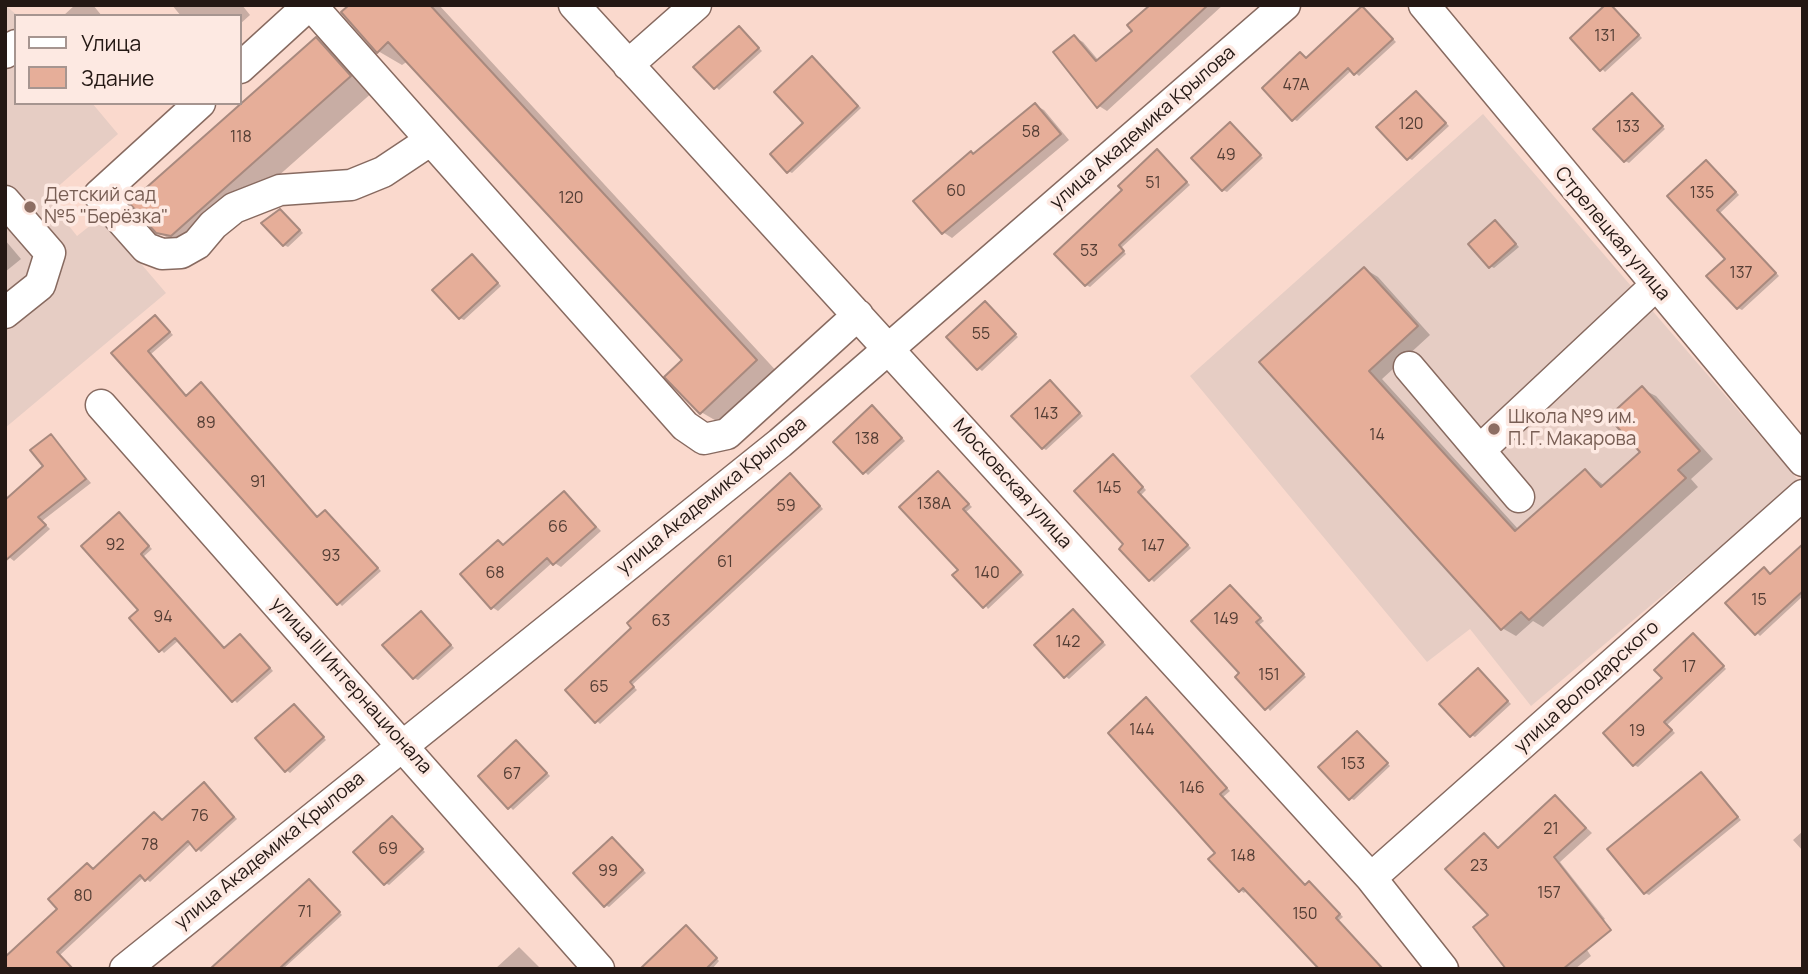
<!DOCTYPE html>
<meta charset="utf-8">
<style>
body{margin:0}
#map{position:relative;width:1808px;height:974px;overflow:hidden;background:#fad9cd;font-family:Manrope,sans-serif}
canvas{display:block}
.frame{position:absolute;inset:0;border:7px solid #241814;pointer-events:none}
.legend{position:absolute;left:14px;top:14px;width:228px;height:91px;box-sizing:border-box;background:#fde9e2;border:2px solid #a69590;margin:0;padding:9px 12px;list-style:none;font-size:21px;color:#241814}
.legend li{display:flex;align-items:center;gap:14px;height:35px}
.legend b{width:35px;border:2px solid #a69590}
</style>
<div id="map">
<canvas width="1808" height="974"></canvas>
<div class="frame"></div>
<ul class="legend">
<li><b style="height:9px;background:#fff"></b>Улица</li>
<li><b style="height:19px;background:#e6ae99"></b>Здание</li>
</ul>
</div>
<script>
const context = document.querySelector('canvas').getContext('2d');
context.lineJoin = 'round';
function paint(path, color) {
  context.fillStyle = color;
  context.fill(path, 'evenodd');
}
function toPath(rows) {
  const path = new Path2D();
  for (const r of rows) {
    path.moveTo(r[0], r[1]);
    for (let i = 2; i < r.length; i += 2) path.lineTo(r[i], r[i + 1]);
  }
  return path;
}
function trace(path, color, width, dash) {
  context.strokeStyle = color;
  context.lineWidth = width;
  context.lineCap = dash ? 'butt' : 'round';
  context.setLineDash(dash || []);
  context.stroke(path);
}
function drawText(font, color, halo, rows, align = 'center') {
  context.font = font + ' Manrope,sans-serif';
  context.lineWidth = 7;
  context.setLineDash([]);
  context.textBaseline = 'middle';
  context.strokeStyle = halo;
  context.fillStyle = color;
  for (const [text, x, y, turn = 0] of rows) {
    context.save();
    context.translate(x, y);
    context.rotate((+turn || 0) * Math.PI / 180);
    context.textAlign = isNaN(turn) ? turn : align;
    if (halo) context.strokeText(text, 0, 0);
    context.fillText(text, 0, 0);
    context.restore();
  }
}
paint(toPath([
 [5,5,18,16,16,103,92,103,118,134,46,197,77,236,101,217,166,293,5,428],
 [1483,114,1799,481,1531,706,1470,629,1427,662,1190,376]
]), '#e6cdc4');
paint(toPath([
 [75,5,93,5,102,16,63,16],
 [172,5,242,5,250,15,240,24,240,16,181,16],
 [351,5,439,5,780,375,725,426,701,412,684,360,408,61,402,65,378,51],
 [1153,5,1223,5,1107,111,1099,106,1074,37,1083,42,1099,61,1134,31],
 [1610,5,1642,38,1605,72,1572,38],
 [1363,8,1396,42,1359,76,1352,70,1297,121,1293,119,1301,54,1307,59],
 [739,28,762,51,719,90,696,67],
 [316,39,340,53,374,91,196,249,183,246,157,232],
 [816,61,861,108,792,173,788,171,805,123],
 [1416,93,1449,126,1412,160,1408,158],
 [1636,98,1665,129,1629,163,1625,161],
 [1035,105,1044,110,1069,140,952,238,943,232],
 [1230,124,1263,158,1227,192,1223,190],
 [1161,154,1190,185,1121,248,1126,254,1090,287,1086,285],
 [1710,164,1739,195,1720,213,1779,276,1742,310,1738,308,1728,259,1669,196],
 [284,213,303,233,288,247,284,245],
 [1496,222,1519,247,1494,268,1490,266],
 [5,240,21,259,5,272],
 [476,258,501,286,464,320,460,318],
 [1365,269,1378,277,1430,335,1382,379,1519,530,1585,471,1605,486,1642,452,1642,389,1656,396,1713,459,1691,479,1698,487,1543,627,1533,621,1516,636,1502,628,1262,362],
 [985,303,1018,337,982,371,978,368],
 [156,317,173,335,151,354,187,397,201,384,205,387,318,518,326,512,329,514,381,571,342,606,113,353],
 [1054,385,1083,416,1046,450,1043,448],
 [876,410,905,441,868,475,835,442],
 [51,436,91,483,42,521,50,529,14,561,5,554,45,467],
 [1117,459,1146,490,1141,495,1191,548,1154,582,1121,549,1126,544],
 [938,473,972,507,966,512,1024,575,988,609,960,570],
 [794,477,823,509,632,685,637,690,600,724,597,721],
 [564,493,601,531,561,567,553,562,498,611,492,607,505,546],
 [119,514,152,549,143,557,225,649,244,638,273,671,237,703,179,640,164,653,132,618,141,610],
 [1803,547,1803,596,1760,636,1727,603,1764,569,1772,575],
 [1230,587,1264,621,1259,625,1306,677,1270,711,1242,673],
 [1077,613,1106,645,1069,679,1065,676],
 [425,616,454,648,418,680,414,678],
 [1697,638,1726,669,1667,725,1675,733,1638,767,1634,765,1665,678],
 [1478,670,1511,704,1475,737,1471,735],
 [1147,699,1230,791,1223,797,1306,886,1309,883,1313,885,1343,917,1338,921,1247,889,1244,893,1240,890,1218,853],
 [298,708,326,740,290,773,286,770],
 [1358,733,1390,766,1354,800,1350,798],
 [517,742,550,776,513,810,480,776],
 [1701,774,1741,820,1649,895,1645,893],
 [204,785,237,819,201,852,192,843,150,882,144,877,60,955,69,964,64,969,5,969,94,870,163,822],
 [1555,797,1592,833,1560,862,1605,919,1579,938,1591,956,1575,969,1508,969,1491,916,1484,835,1500,849],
 [392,818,425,852,389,885,385,883],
 [1803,831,1803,851,1793,840],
 [616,842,646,873,609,907,605,905],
 [309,881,342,915,283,969,213,969],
 [690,930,719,961,712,969,656,969],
 [519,947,541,969,495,969]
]), '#0003');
const building = toPath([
 [349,5,430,5,757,360,700,414,664,377,682,360,388,42,377,53,341,12,349,5],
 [1150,5,1208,5,1097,108,1053,52,1074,35,1096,61,1132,31,1127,25,1150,5],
 [1605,5,1611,5,1639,35,1600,71,1570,38,1605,5],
 [1362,6,1393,39,1354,75,1348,68,1292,121,1262,88,1300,52,1306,58,1362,6],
 [739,26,759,48,714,89,693,67,739,26],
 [316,37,351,76,171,236,156,233,129,203,316,37],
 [812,56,858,106,787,173,770,154,803,123,774,92,812,56],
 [1416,91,1446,123,1407,160,1376,127,1416,91],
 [1632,93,1663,126,1624,162,1593,129,1632,93],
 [1035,103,1061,134,942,234,913,201,971,151,973,154,1035,103],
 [1230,122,1261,155,1222,191,1191,158,1230,122],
 [1157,149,1187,182,1119,245,1124,251,1085,286,1054,254,1122,190,1118,186,1157,149],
 [1706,160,1736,192,1717,210,1776,273,1737,309,1706,276,1725,259,1667,196,1706,160],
 [280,209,300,230,283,246,261,223,280,209],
 [1495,220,1516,244,1489,268,1468,244,1495,220],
 [472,254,498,283,459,319,432,290,472,254],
 [1364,267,1418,326,1369,371,1515,531,1585,469,1601,487,1640,452,1608,417,1642,386,1700,451,1678,470,1686,478,1529,620,1521,612,1501,630,1259,362,1364,267],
 [985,301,1016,334,977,370,946,337,985,301],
 [155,315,170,332,148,351,186,396,201,382,317,517,325,510,378,568,337,605,111,353,155,315],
 [1050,380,1080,413,1042,449,1011,416,1050,380],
 [872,405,902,438,863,474,833,442,872,405],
 [51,434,86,479,38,517,46,525,5,561,5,500,43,466,30,450,51,434],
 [1113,454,1143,487,1138,492,1188,545,1149,581,1119,549,1123,544,1074,491,1113,454],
 [938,471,969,504,963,509,1021,572,983,608,952,575,958,570,899,507,938,471],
 [790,473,820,506,630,682,634,687,595,723,565,690,631,628,627,623,790,473],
 [564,491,596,527,553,565,547,558,491,609,460,574,498,540,503,545,564,491],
 [119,512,149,546,141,554,224,648,240,634,270,668,232,702,175,638,159,652,129,618,138,610,81,546,119,512],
 [1803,544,1803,591,1755,635,1725,603,1764,567,1770,574,1803,544],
 [1230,585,1261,618,1256,622,1304,674,1265,710,1235,677,1239,673,1191,621,1230,585],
 [1073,609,1103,642,1064,678,1034,645,1073,609],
 [421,611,451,645,413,679,382,645,421,611],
 [1693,633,1724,666,1664,722,1672,730,1633,766,1603,733,1662,678,1654,670,1693,633],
 [1478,668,1508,701,1470,737,1439,704,1478,668],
 [1146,697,1227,788,1220,794,1305,885,1309,881,1340,914,1336,918,1383,969,1319,969,1243,888,1239,892,1208,859,1215,853,1108,733,1146,697],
 [294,704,324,737,285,772,255,738,294,704],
 [1357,731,1388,763,1349,800,1318,767,1357,731],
 [516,740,547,773,508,809,478,776,516,740],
 [1701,772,1738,817,1644,894,1607,849,1701,772],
 [204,782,234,817,196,851,188,841,145,881,140,875,57,952,73,969,5,969,5,957,57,909,48,899,87,863,93,869,154,812,162,820,204,782],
 [1555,795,1586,828,1554,857,1611,930,1563,969,1506,969,1473,927,1488,915,1445,869,1484,833,1498,848,1555,795],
 [392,816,423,849,384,885,353,852,392,816],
 [612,837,643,870,604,907,573,873,612,837],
 [309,879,340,912,279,969,210,969,309,879],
 [686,925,717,958,706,969,640,969,686,925]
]);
paint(building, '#e6ae99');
trace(building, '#a8897e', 2);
const minor = toPath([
 [311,5,685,426,704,439,727,434,858,315],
 [574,5,1371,878,1443,969],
 [1424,5,1803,461],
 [5,53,16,45],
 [628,65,696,5],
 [240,68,309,5],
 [200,103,99,195,146,248,162,254,181,253,197,244,213,225,234,208,280,190,351,185,383,172,431,140],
 [5,201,50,253,40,285,5,313],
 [1409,367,1519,497],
 [101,405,599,969],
 [1480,450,1655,286],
 [1371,878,1803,495],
 [125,969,780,443,1285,5]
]);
trace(minor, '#876a60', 33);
trace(minor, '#fff', 30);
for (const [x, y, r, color] of [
 [30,207,7,"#8d6e63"],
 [1494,429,7,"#8d6e63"]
]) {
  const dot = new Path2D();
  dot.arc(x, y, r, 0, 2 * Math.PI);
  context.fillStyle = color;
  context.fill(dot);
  trace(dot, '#fde9e2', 2.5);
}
drawText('16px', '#543e35', null, [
 ["131",1605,37],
 ["47А",1296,86],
 ["120",1411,125],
 ["133",1628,128],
 ["58",1031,133],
 ["118",241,138],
 ["49",1226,156],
 ["51",1153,184],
 ["60",956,192],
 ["135",1702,194],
 ["120",571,199],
 ["53",1089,252],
 ["137",1741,274],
 ["55",981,335],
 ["143",1046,415],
 ["89",206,424],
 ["14",1377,436],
 ["138",867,440],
 ["91",258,483],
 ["145",1109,489],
 ["138А",934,505],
 ["59",786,507],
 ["66",558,528],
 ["92",115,546],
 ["147",1153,547],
 ["93",331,557],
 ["61",725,563],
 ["68",495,574],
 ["140",987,574],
 ["15",1759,601],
 ["94",163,618],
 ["149",1226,620],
 ["63",661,622],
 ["142",1068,643],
 ["17",1689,668],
 ["151",1269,676],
 ["65",599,688],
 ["144",1142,731],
 ["19",1637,732],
 ["153",1353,765],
 ["67",512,775],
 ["146",1192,789],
 ["76",200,817],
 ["21",1551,830],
 ["78",150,846],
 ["69",388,850],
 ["148",1243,857],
 ["23",1479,867],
 ["99",608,872],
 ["157",1549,894],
 ["80",83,897],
 ["71",305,913],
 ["150",1305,915]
]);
drawText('19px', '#241814', '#fde9e2', [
 ["улица Академика Крылова",1143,128,-41],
 ["Стрелецкая улица",1612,234,50],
 ["Московская улица",1012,484,48],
 ["улица Академика Крылова",712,496,-39],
 ["улица III Интернационала",351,686,48],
 ["улица Володарского",1587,687,-42],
 ["улица Академика Крылова",270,851,-39]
]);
drawText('19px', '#785e54', '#fde9e2', [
 ["Детский сад",44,196],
 ["№5 \"Берёзка\"",44,218],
 ["Школа №9 им.",1508,418],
 ["П. Г. Макарова",1508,440]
], 'left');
</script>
